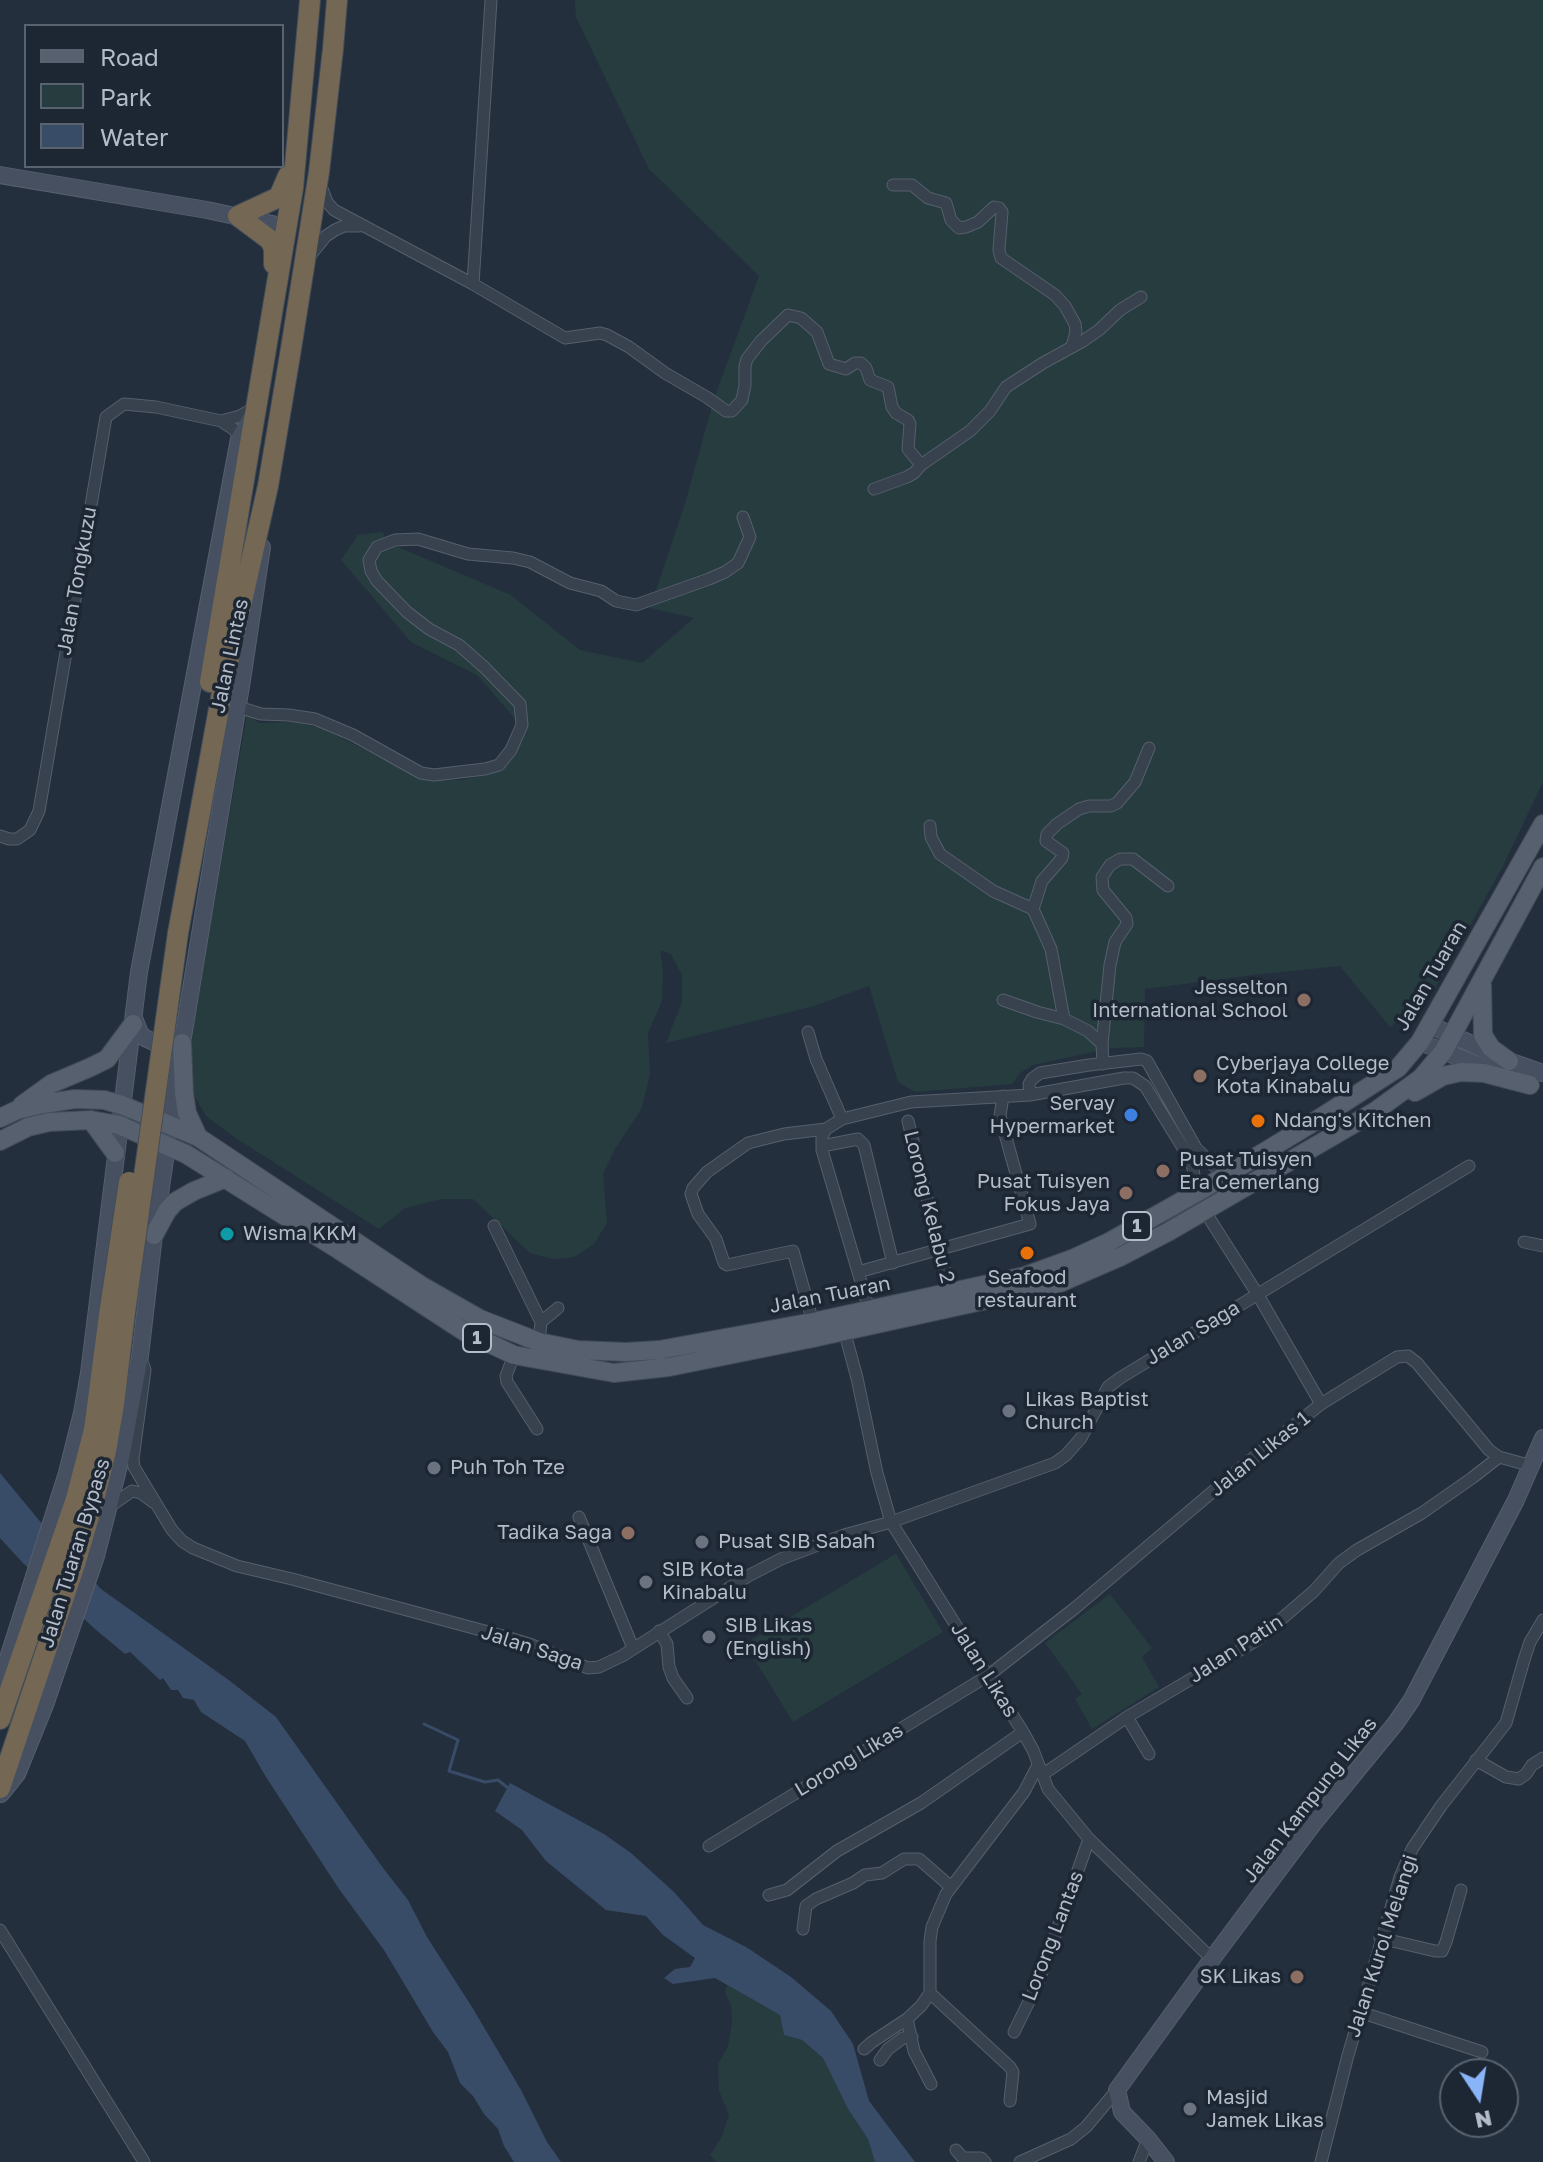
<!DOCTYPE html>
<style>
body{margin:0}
#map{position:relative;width:1543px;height:2162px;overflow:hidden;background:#242f3e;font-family:"Golos Text",sans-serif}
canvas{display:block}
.legend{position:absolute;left:24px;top:24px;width:260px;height:144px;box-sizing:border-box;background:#1d2633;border:2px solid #59626f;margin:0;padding:10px 14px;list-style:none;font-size:24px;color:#b4bcc9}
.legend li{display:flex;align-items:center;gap:16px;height:40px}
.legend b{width:40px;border:2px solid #59626f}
.north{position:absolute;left:1439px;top:2058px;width:80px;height:80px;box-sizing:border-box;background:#1d2633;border:2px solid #59626f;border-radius:50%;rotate:168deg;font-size:22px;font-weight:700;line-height:32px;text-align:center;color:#b4bcc9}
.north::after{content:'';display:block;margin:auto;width:28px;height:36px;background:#8ab4f8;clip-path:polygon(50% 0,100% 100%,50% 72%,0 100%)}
</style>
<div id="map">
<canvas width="1543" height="2162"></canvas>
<ul class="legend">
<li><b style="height:10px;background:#56606e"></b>Road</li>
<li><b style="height:22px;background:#263c3f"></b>Park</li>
<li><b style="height:22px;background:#394c67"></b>Water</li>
</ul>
<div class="north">N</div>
</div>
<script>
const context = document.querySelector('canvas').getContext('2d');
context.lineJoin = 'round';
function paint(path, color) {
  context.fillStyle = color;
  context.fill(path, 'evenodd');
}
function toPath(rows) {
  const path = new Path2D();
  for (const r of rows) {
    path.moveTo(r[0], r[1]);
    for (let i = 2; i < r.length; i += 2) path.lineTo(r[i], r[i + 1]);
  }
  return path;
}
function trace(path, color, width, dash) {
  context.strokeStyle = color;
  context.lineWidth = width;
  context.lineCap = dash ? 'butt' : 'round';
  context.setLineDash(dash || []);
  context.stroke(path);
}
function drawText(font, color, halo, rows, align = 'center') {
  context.font = font + ' "Golos Text",sans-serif';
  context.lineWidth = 7;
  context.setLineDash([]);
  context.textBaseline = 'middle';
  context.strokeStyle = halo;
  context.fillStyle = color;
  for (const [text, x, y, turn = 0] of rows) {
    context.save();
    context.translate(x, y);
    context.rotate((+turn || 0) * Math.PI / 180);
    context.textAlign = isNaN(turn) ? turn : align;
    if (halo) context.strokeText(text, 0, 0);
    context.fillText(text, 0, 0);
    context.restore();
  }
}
paint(toPath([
 [575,0,1543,0,1543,782,1503,866,1432,994,1390,1027,1340,966,1253,975,1145,989,1144,1047,1112,1048,1033,1065,1020,1073,1012,1084,915,1092,898,1082,869,986,814,1006,666,1043,682,1002,682,975,671,954,660,950,663,973,662,1001,648,1033,650,1074,642,1108,615,1149,603,1174,607,1223,594,1244,574,1257,552,1259,530,1253,473,1199,442,1199,405,1208,379,1229,234,1137,206,1116,187,1083,186,1050,198,996,247,713,259,723,292,722,322,728,425,780,461,780,490,774,518,722,477,675,411,642,341,560,358,535,383,532,386,542,511,595,580,650,642,663,694,618,650,608,684,507,714,399,759,276,649,169,576,17],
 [896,1554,943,1632,793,1722,745,1644],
 [1110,1594,1152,1648,1142,1657,1159,1687,1092,1729,1075,1699,1082,1694,1045,1643],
 [727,1985,781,2015,784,2035,802,2040,823,2058,848,2109,868,2139,875,2162,716,2162,710,2155,721,2138,729,2115,719,2091,718,2064,728,2046,732,2022,731,2006,725,1992]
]), '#263c3f');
paint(toPath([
 [0,1473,38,1519,101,1589,230,1681,276,1717,383,1868,408,1900,427,1937,472,2007,521,2090,547,2142,561,2162,514,2162,504,2146,498,2129,484,2114,473,2096,460,2083,448,2052,433,2032,384,1950,339,1889,266,1777,245,1741,201,1712,194,1700,183,1698,178,1690,171,1690,163,1678,160,1680,130,1652,125,1654,95,1629,23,1563,0,1538],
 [510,1783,604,1834,631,1853,674,1892,703,1925,746,1947,791,1977,831,2011,853,2044,869,2101,915,2162,875,2162,868,2139,848,2109,823,2058,802,2040,784,2035,780,2015,715,1978,673,1984,664,1978,675,1969,690,1967,695,1958,663,1935,646,1916,606,1910,546,1861,522,1830,495,1811]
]), '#394c67');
trace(toPath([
 [424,1724,458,1740,449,1771,485,1782,498,1780,508,1788]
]), '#394c67', 3);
const street = toPath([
 [893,185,912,185,928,198,946,203,951,220,959,228,966,227,978,222,994,207,999,208,1002,212,999,250,1001,258,1055,295,1065,306,1075,324,1076,332,1072,346],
 [321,186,327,202,334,210,473,284,565,338,600,333,607,335,629,347,665,373,708,398,726,411,732,411,742,400,745,385,745,366,747,359,761,341,788,315,801,318,817,332,829,364,846,369,855,363,861,363,866,368,870,380,888,387,892,407,896,413,908,420,910,424,908,449,921,465],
 [309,257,326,236,335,230,344,226,359,226],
 [473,284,491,0],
 [221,421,240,416,257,406],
 [874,489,907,477,914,473,921,465,970,431,990,411,1006,387,1043,363,1083,341,1099,330,1120,310,1141,297],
 [238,707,261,714,289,715,315,719,353,735,421,773,434,775,485,769,499,765,511,750,522,725,520,704,484,667,459,645,429,629,407,612,377,581,371,571,369,560,377,547,395,540,418,539,468,554,513,558,530,562,570,583,601,591,616,601,636,605,709,579,725,572,738,563,750,537,743,517],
 [930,826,931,837,940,854,993,891,1033,909,1051,949,1064,1019],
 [0,836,9,839,17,839,30,830,39,811,106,417,124,404,156,407,221,421,235,430,239,439],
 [1033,909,1042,881,1062,858,1063,853,1046,841,1047,834,1057,824,1079,809,1089,806,1111,806,1117,803,1135,782,1149,748],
 [1003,1000,1037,1012,1064,1019,1088,1031,1102,1044],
 [808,1032,816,1059,842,1119],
 [1103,1064,1102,1044,1110,965,1115,942,1127,924,1126,918,1103,890,1102,877,1110,865,1120,859,1133,859,1168,886],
 [1030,1095,1029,1084,1032,1079,1040,1073,1089,1065,1141,1059,1147,1061,1196,1148,1214,1166,1230,1172],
 [908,1121,950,1292],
 [822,1146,858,1139,864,1145,893,1263],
 [1204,1210,1258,1295,1321,1404],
 [494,1226,541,1322],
 [1524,1242,1543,1246],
 [858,1272,1030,1224,1000,1116,1003,1096],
 [869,1309,822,1150,822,1136,826,1129,842,1119,911,1102,1030,1095,1124,1078,1133,1078,1145,1086,1188,1156,1193,1168,1196,1193],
 [813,1322,793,1251,727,1265,724,1263,716,1239,698,1214,691,1194,693,1188,707,1172,748,1143,784,1134,826,1129],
 [844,1330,857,1378,877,1473,891,1522,1023,1732,1033,1750,1048,1789,1089,1839,1212,1959],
 [539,1342,541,1322,558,1308],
 [514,1355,506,1376,507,1382,537,1429],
 [143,1364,145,1370,133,1459,134,1467,172,1530,182,1541,193,1548,237,1566,292,1579,503,1636,532,1645,588,1668,599,1667,622,1656,748,1576,781,1559,844,1535,891,1522,1055,1463,1066,1455,1081,1438,1108,1387,1120,1378,1469,1166],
 [109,1507,132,1491,141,1493,153,1502],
 [579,1517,633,1648],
 [659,1631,667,1644,669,1667,673,1678,687,1698],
 [1127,1717,1149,1754],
 [1476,1760,1506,1777,1519,1779,1526,1774,1532,1765,1543,1758],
 [1042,1775,1127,1717,1257,1640,1314,1591,1339,1563,1357,1550,1422,1513,1472,1478,1499,1457],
 [709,1846,989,1675,1075,1608,1243,1466,1321,1404,1397,1357,1408,1356,1417,1363,1489,1450,1499,1457,1532,1466],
 [769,1895,787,1890,837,1851,921,1803,1023,1732],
 [803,1929,806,1906,816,1899,853,1883,865,1875,882,1873,904,1859,919,1859,951,1887],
 [0,1930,144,2162],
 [1380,1938,1435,1951,1442,1951,1446,1942,1461,1890],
 [1360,2012,1482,2052],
 [907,2019,914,2051,931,2084],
 [1014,2032,1037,1985,1049,1953,1089,1839],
 [864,2049,872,2042,907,2019,921,2006,930,1993],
 [880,2060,888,2049,903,2038,912,2037],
 [1010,2101,1013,2072,1010,2067,930,1993,930,1941,932,1927,946,1894,1024,1792,1038,1765],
 [956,2150,963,2158,981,2158,985,2162],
 [1020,2162,1071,2139,1086,2127,1117,2090],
 [1139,2162,1148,2139],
 [1321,2162,1347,2059,1400,1877,1412,1849,1441,1806,1506,1723,1524,1660,1530,1642,1543,1620]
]);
const secondary = toPath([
 [0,175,207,210,286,227],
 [134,1018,140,1033,145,1038,158,1044,172,1040],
 [1430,1025,1509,1061,1543,1073],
 [1420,1042,1493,1071],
 [0,1683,67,1473,82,1413,89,1373,139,972,239,439,251,418],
 [1,1794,17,1774,45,1705,96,1556,121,1458,140,1356,154,1235,182,1043,242,680,262,547],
 [1166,2162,1148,2139,1122,2112,1117,2090,1212,1959,1313,1824,1395,1724,1411,1701,1516,1500,1543,1438]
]);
const primary = toPath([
 [1482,985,1483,1035,1491,1048,1509,1061],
 [182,1043,184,1093,187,1113,198,1137],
 [1415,1092,1443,1076,1461,1072,1484,1073,1530,1085],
 [22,1105,51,1084,91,1067,107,1059,133,1024],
 [0,1118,17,1110,43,1104,75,1099,104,1100,122,1105,198,1137,422,1286,480,1319,539,1342,578,1350,626,1352,659,1350,813,1322,1025,1276,1072,1259,1109,1242,1196,1193,1309,1125,1398,1068,1420,1042,1543,824],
 [91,1120,115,1153],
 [0,1141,28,1127,49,1122,91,1120,119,1125,186,1154,336,1248,465,1332,514,1355,614,1373,669,1367,813,1338,1055,1285,1122,1256,1168,1232,1374,1112,1421,1078,1443,1052,1543,867],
 [154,1235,167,1211,175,1202,194,1191,226,1178]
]);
const highway = toPath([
 [238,216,270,240,274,248,274,264],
 [238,216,279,197,288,176],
 [210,682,293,188,310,0],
 [178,933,225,676,268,486,290,355,319,172,333,49,337,0],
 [0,1719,76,1499,83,1472,94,1430,110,1308],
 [0,1788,76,1561,95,1496,106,1451,114,1404,125,1312]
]);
trace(street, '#565f6c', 13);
trace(secondary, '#565f6c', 18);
trace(primary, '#414a57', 20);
trace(highway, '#434c59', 22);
trace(street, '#38414e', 11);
trace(secondary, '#465061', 16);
trace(primary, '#56606e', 18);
trace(highway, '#746855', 20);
const highwayBridge = toPath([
 [110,1308,129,1182],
 [125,1312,178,933]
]);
trace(highwayBridge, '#434c59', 22, []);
trace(highwayBridge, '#746855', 20);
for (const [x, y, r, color] of [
 [1304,1000,8,"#8d6e63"],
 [1200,1076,8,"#8d6e63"],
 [1131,1115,8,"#3f7fe0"],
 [1258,1121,8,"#e8710a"],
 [1163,1171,8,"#8d6e63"],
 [1126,1193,8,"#8d6e63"],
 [227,1234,8,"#0f9aa8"],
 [1027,1253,8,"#e8710a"],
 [1009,1411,8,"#6b7280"],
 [434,1468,8,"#6b7280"],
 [628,1533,8,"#8d6e63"],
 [702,1542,8,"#6b7280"],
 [646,1582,8,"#6b7280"],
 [709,1637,8,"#6b7280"],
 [1297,1977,8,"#8d6e63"],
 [1190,2109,8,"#6b7280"]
]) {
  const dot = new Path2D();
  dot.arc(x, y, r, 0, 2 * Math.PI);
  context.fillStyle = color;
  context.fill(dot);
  trace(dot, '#1d2633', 3);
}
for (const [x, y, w] of [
 [1137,1226,28],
 [477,1338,28]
]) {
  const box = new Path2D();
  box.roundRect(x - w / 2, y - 14, w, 28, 6);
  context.fillStyle = '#1d2633';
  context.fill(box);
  trace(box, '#b4bcc9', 2);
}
drawText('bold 18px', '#b4bcc9', null, [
 ["1",1137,1226],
 ["1",477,1338]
]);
drawText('20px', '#b4bcc9', '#1d2633', [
 ["Jalan Tongkuzu",77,581,-80],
 ["Jalan Lintas",230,656,-78],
 ["Jalan Tuaran",1431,976,-60],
 ["Lorong Kelabu 2",929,1207,76],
 ["Jalan Tuaran",830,1295,-11],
 ["Jalan Saga",1193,1333,-31],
 ["Jalan Likas 1",1260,1454,-39],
 ["Jalan Tuaran Bypass",75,1553,-73],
 ["Jalan Saga",532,1648,18],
 ["Jalan Patin",1236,1649,-33],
 ["Jalan Likas",984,1670,58],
 ["Lorong Likas",849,1760,-31],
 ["Jalan Kampung Likas",1310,1800,-52],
 ["Lorong Lantas",1053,1936,-69],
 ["Jalan Kurol Melangi",1382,1946,-72]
]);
drawText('20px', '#b4bcc9', '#1d2633', [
 ["Jesselton",1288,988,"right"],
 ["International School",1288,1011,"right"],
 ["Cyberjaya College",1216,1064],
 ["Kota Kinabalu",1216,1087],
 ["Servay",1115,1104,"right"],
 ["Hypermarket",1115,1127,"right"],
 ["Ndang's Kitchen",1274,1121],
 ["Pusat Tuisyen",1179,1160],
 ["Era Cemerlang",1179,1183],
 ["Pusat Tuisyen",1110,1182,"right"],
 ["Fokus Jaya",1110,1205,"right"],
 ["Wisma KKM",243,1234],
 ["Seafood",1027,1278,"center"],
 ["restaurant",1027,1301,"center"],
 ["Likas Baptist",1025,1400],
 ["Church",1025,1423],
 ["Puh Toh Tze",450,1468],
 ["Tadika Saga",612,1533,"right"],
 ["Pusat SIB Sabah",718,1542],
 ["SIB Kota",662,1570],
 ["Kinabalu",662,1593],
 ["SIB Likas",725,1626],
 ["(English)",725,1649],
 ["SK Likas",1281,1977,"right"],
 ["Masjid",1206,2098],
 ["Jamek Likas",1206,2121]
], 'left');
</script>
